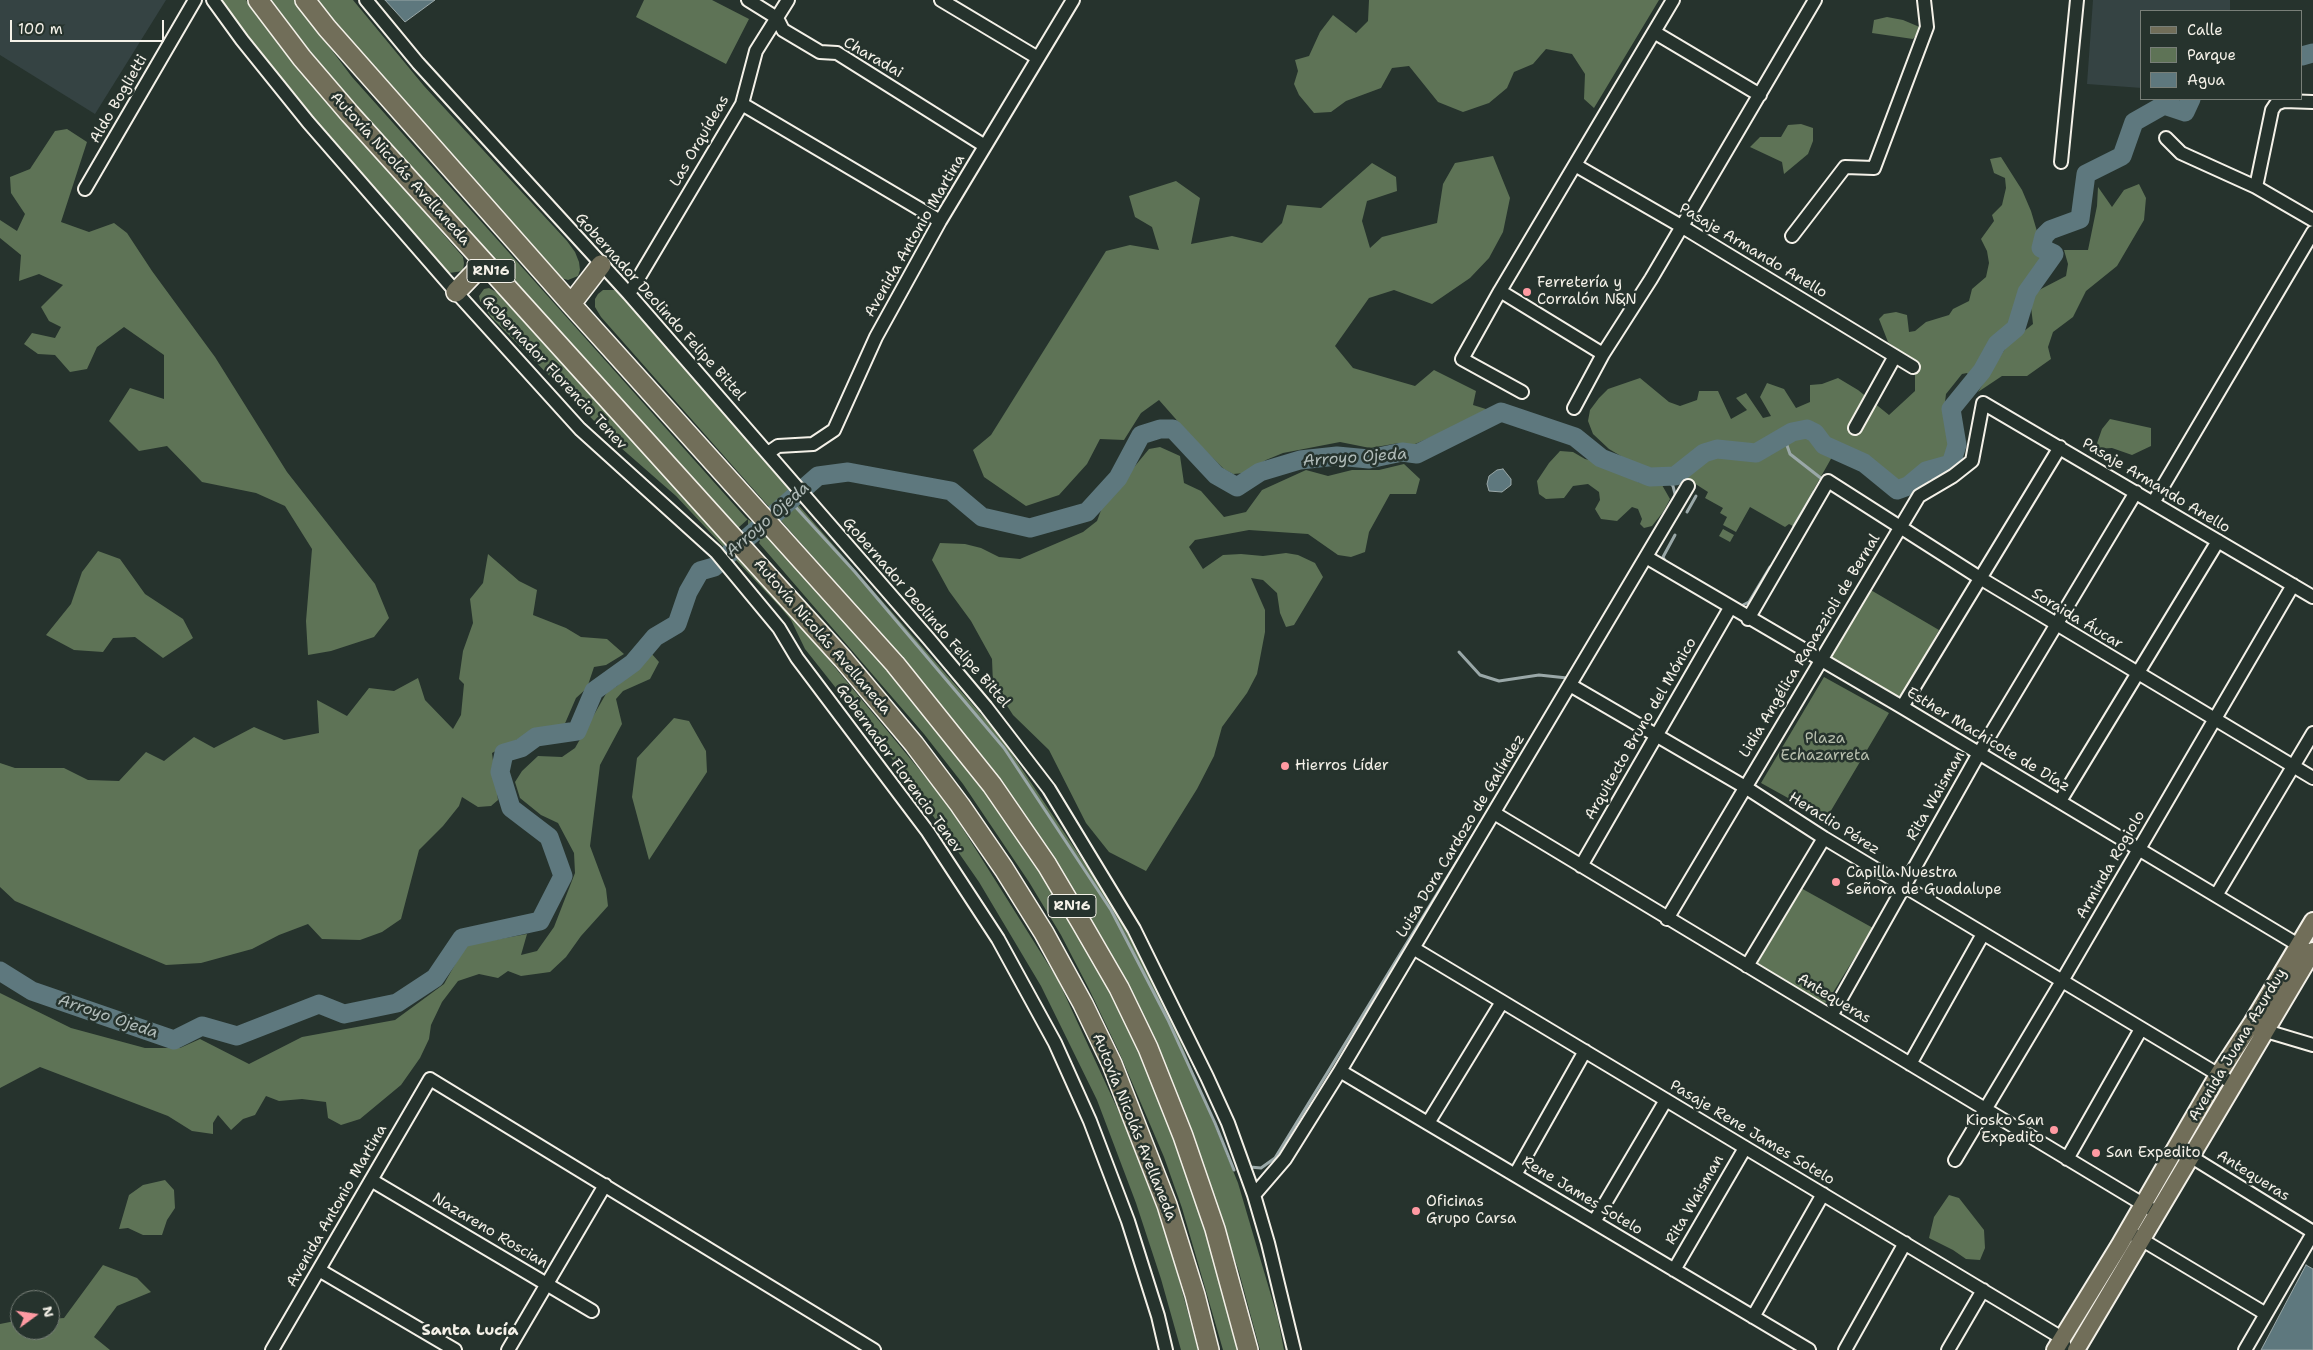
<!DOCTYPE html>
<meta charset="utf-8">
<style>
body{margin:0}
#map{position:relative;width:2313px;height:1350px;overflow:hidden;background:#26332d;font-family:"Shantell Sans",sans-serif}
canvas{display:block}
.legend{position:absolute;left:2140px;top:10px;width:162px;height:90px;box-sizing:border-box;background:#26332d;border:1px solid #787f78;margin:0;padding:6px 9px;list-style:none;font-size:15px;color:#f4f1e8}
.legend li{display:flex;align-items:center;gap:10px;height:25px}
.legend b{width:25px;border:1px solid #787f78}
.north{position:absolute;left:10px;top:1290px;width:50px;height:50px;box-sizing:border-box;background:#26332d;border:1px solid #787f78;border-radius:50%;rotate:76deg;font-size:14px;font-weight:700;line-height:20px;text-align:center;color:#f4f1e8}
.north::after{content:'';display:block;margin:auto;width:18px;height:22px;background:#ff9aa2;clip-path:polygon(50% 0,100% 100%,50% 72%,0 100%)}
.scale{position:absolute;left:10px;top:20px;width:154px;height:22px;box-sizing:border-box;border:2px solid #f4f1e8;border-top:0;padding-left:6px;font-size:15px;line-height:18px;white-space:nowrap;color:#f4f1e8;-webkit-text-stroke:4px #26332d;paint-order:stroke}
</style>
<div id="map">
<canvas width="2313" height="1350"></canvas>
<ul class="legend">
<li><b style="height:6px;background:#716e59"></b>Calle</li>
<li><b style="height:14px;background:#5e7356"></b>Parque</li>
<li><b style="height:14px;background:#5e787e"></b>Agua</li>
</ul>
<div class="north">N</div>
<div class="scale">100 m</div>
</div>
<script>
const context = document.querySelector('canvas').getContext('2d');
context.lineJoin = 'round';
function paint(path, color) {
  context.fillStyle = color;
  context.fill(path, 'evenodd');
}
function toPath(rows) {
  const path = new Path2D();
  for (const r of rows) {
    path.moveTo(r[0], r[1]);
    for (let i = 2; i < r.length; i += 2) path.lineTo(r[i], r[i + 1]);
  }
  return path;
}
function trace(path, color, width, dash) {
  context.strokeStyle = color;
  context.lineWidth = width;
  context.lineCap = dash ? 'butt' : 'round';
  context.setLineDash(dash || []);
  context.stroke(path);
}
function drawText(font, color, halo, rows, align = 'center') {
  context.font = font + ' "Shantell Sans",sans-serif';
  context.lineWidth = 5;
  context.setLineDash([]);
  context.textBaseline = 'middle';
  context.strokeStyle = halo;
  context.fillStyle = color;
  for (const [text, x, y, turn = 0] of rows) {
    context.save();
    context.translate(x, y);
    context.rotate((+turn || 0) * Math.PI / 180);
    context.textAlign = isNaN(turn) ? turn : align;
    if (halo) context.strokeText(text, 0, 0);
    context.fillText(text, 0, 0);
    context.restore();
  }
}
paint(toPath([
 [0,0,166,0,95,114,0,55],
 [2093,0,2230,0,2230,11,2142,11,2142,88,2087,84]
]), '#354343');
paint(toPath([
 [221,0,246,0,286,52,463,257,464,263,463,271,449,273,429,255,280,79],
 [269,0,294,0,352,77,746,518,768,533,910,693,991,796,1056,893,1125,1019,1156,1088,1202,1210,1242,1350,1223,1350,1182,1208,1164,1157,1119,1052,1089,989,1061,935,1029,882,963,784,924,734,759,543,760,541,748,528,748,519,738,528,353,104],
 [314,0,353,0,424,86,567,241,575,252,579,262,580,270,578,276,568,280,561,278,555,273],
 [644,0,712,0,749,19,726,64,636,17],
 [1369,0,1659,0,1594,108,1584,99,1585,74,1572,54,1546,49,1533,64,1514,72,1507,88,1489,103,1463,112,1438,102,1409,66,1392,68,1381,88,1346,101,1331,112,1314,113,1299,95,1294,84,1298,71,1295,60,1309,56,1320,32,1333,15,1356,33,1368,21],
 [1887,17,1903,20,1922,28,1913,39,1872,33,1874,20],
 [1801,124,1813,128,1813,141,1808,154,1784,174,1782,162,1750,147,1760,137,1781,137,1788,125],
 [67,129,87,142,61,222,89,232,114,223,127,233,152,271,215,357,287,472,375,584,389,618,374,637,331,651,308,655,306,621,312,549,285,506,256,493,202,482,167,446,139,451,109,421,130,388,164,399,164,355,124,327,97,347,87,369,70,372,55,355,38,354,24,344,32,333,55,338,61,327,49,321,41,307,63,285,39,274,19,281,21,255,0,238,0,220,17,231,25,214,11,193,10,177,30,169,55,131],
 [1493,156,1510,198,1503,232,1489,258,1470,278,1432,304,1394,290,1369,298,1335,346,1353,368,1415,386,1434,370,1476,391,1473,405,1489,410,1483,415,1408,447,1399,443,1370,448,1340,442,1283,453,1266,460,1245,473,1233,474,1224,469,1196,442,1159,400,1141,413,1124,440,1100,439,1087,464,1059,495,1026,506,984,477,973,450,991,435,1106,251,1130,245,1159,250,1152,227,1135,217,1129,196,1176,181,1200,198,1191,244,1232,236,1262,243,1282,223,1287,205,1321,208,1372,163,1396,177,1397,191,1367,201,1362,221,1370,248,1382,237,1437,223,1443,184,1455,163],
 [2001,157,2022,190,2031,211,2039,238,2038,251,2045,261,2042,267,2023,283,2013,323,1993,344,1971,378,1967,373,1962,374,1946,394,1944,410,1953,448,1947,458,1927,465,1899,488,1893,486,1879,471,1862,459,1824,443,1818,433,1805,425,1783,432,1764,447,1750,449,1717,447,1697,449,1685,462,1668,473,1631,462,1609,449,1593,434,1588,421,1590,410,1599,398,1608,389,1640,378,1669,402,1680,406,1697,400,1699,391,1718,391,1731,419,1747,410,1736,398,1746,393,1763,418,1771,416,1760,397,1767,383,1784,389,1796,408,1810,402,1810,385,1822,384,1838,378,1858,390,1889,415,1915,391,1915,360,1898,350,1888,342,1879,319,1884,314,1896,312,1907,315,1909,332,1915,331,1926,322,1949,315,1953,309,1969,301,1972,289,1986,277,1989,263,1987,251,1981,239,1994,221,1992,215,2002,205,2006,188,2005,178,1994,173,1990,159],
 [2139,184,2146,198,2144,220,2117,266,2086,291,2073,317,2053,332,2048,347,2051,359,2027,376,2002,376,1978,392,2008,344,2033,324,2030,298,2041,289,2066,276,2068,264,2064,250,2088,250,2097,206,2098,187,2112,207,2124,190],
 [489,288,502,295,744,557,946,802,1058,980,1124,1123,1167,1235,1198,1350,1181,1350,1161,1279,1136,1203,1097,1100,1041,986,979,882,904,774,805,649,791,620,781,608,676,496,620,447,491,317,480,301,479,296,484,289],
 [603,290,615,290,622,294,790,487,787,492,1000,736,1115,909,1171,1018,1238,1183,1278,1319,1284,1350,1260,1350,1239,1272,1213,1195,1145,1022,1107,946,1051,854,1000,779,900,655,601,317,595,307,595,299,598,294],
 [2110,419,2151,428,2151,446,2132,455,2112,448,2095,449,2102,429],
 [1808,432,1832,457,1793,526,1789,524,1785,527,1750,507,1736,532,1723,525,1727,517,1720,513,1723,508,1705,498,1708,492,1683,476,1700,461,1723,454,1758,458],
 [1160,447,1180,456,1184,483,1201,491,1224,517,1246,512,1262,490,1306,470,1328,476,1352,470,1379,470,1404,464,1420,479,1416,494,1390,494,1369,532,1365,552,1351,557,1338,555,1308,534,1249,530,1195,540,1189,547,1203,569,1223,555,1241,554,1263,556,1286,553,1298,555,1315,563,1323,577,1294,625,1286,627,1280,613,1277,593,1263,580,1251,578,1265,610,1265,632,1257,674,1247,693,1222,727,1214,756,1197,789,1146,871,1109,852,1086,823,1049,750,1013,715,993,684,992,659,971,621,949,591,932,560,940,543,965,544,981,548,999,557,1020,559,1083,532,1097,521,1103,505,1149,449],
 [1560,451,1573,452,1585,459,1602,463,1640,483,1662,485,1670,499,1663,512,1652,526,1644,528,1640,524,1642,519,1638,509,1632,507,1617,521,1601,519,1595,509,1600,500,1599,492,1588,484,1573,486,1564,498,1546,499,1539,494,1537,481,1549,463],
 [1723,529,1734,535,1730,542,1719,536],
 [98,551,120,559,145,594,183,619,193,638,163,658,135,637,113,638,103,652,74,650,46,635,71,604,82,572],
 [488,554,519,581,537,590,533,615,566,628,581,637,607,639,624,654,606,665,594,667,587,688,576,698,563,728,537,729,492,753,498,800,491,806,478,807,462,797,459,806,443,826,419,850,401,919,382,932,360,940,322,939,308,924,279,935,252,949,201,963,166,965,15,901,0,887,0,763,15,768,64,768,88,780,119,781,146,752,164,761,194,737,214,748,254,727,284,740,319,733,317,700,347,716,369,688,394,691,418,678,425,700,453,729,461,715,464,684,459,679,463,651,473,623,470,599,483,583],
 [1869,589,1939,630,1902,695,1894,697,1831,661,1829,654],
 [651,653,659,662,650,679,623,691,616,699,622,724,600,765,590,846,606,889,608,906,581,936,566,957,550,972,521,976,508,971,498,978,479,974,458,981,442,1002,431,1025,429,1039,420,1058,401,1085,360,1119,341,1125,328,1118,326,1102,302,1099,279,1101,266,1096,255,1115,243,1119,231,1130,218,1115,213,1123,213,1134,192,1131,168,1116,40,1067,0,1088,0,993,71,1028,145,1048,180,1048,200,1039,249,1064,302,1037,395,1020,444,984,466,945,527,934,521,955,537,951,554,927,575,873,574,853,558,823,541,815,520,798,515,782,522,771,538,756,562,757,575,748,607,692,617,686],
 [1824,677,1889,713,1826,819,1761,783],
 [674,718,689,721,706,751,707,772,649,860,632,797,637,758],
 [1799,887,1873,928,1827,1002,1822,1004,1757,967,1756,960],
 [165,1180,174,1190,175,1208,167,1220,162,1235,143,1235,128,1228,119,1229,129,1195,143,1185],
 [1949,1195,1959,1198,1984,1230,1985,1248,1980,1260,1966,1259,1953,1250,1929,1238,1934,1217],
 [103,1265,137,1278,151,1292,117,1306,94,1337,110,1350,0,1350,0,1324,20,1320,20,1330,50,1330,50,1319,64,1318]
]), '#5e7356');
const water = toPath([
 [385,0,435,0,405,22,385,0],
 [1503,469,1511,479,1511,485,1502,492,1489,491,1487,484,1489,476,1497,470,1503,469],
 [2306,1265,2313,1269,2313,1350,2261,1350,2306,1265]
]);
paint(water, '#5e787e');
trace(water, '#9aa8a8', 1);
trace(toPath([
 [1784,437,1790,454,1822,479,1821,480],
 [1678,474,1694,488],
 [1665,477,1673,486,1676,498],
 [791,502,855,572,1004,748,1111,910,1168,1020,1215,1123,1234,1170],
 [1687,512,1696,496],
 [1794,526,1814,492],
 [1666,563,1663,557,1675,535],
 [1739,607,1749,602,1770,567],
 [1459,652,1480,675,1499,681,1539,675,1567,678],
 [1250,1167,1261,1168,1275,1158,1478,827]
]), '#9aa8a8', 3);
trace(toPath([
 [2302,56,2313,53],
 [0,971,32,991,174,1040,202,1026,237,1036,319,1004,344,1014,397,1003,435,978,462,938,540,921,563,876,549,837,511,808,500,772,504,753,521,748,536,737,577,731,594,691,633,663,655,637,677,624,688,592,700,571,714,567,818,476,848,472,951,491,982,517,1030,528,1087,512,1118,478,1141,435,1160,429,1173,429,1216,475,1237,487,1260,472,1300,460,1337,456,1369,459,1402,452,1417,454,1501,412,1575,437,1601,458,1650,477,1675,476,1704,453,1717,449,1756,453,1792,432,1807,429,1815,433,1824,445,1864,463,1897,490,1908,486,1926,471,1951,464,1957,445,1951,409,1982,371,1997,344,2016,328,2027,292,2054,254,2041,248,2044,236,2050,230,2080,219,2086,174,2122,156,2134,122,2164,105,2185,112,2191,99]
]), '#5e787e', 19);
const minor = toPath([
 [213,0,242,40,308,122,456,292,580,429,716,552,779,628,797,658,928,832,998,939,1055,1043,1090,1121,1128,1221,1158,1316,1166,1350],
 [366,0,418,63,629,294,928,638,986,707,1049,789,1134,929,1207,1077,1228,1123,1254,1195,1268,1243,1294,1350],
 [748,0,777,18,783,30,820,52,837,53,985,146],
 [941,0,1038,58],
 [1654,32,1760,95],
 [742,104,940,221],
 [2166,138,2181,153,2256,187,2313,220],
 [2061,162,2077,0],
 [1575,165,1681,226,1913,367],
 [2256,187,2272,110,2276,104,2284,101,2313,102],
 [85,189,195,0],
 [1792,236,1845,167,1874,168,1927,27,1924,0],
 [1500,291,1603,354],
 [629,294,742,104,756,51,788,0],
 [1522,392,1462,359,1500,291,1673,0],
 [1574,408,1603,354,1651,279,1815,0],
 [1855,428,1895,356],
 [768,453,778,446,813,444,834,430,876,337,940,221,1073,0],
 [2153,503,2313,232],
 [1646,557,1902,707,2305,949],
 [1748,619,1828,481,1980,578,2313,778],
 [1570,685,1745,787,1824,838,2234,1084],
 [1902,707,2060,447],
 [2060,801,2218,541],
 [1494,813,2151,1209],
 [1581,866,1730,608],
 [2217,894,2313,733],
 [1667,919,1919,496,1953,476,1972,461,1983,403,2313,597],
 [1413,948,2062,1338,2066,1350],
 [1747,966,1824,838],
 [1831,1016,1978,755,2136,492],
 [2259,1027,2266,1031,2313,1045],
 [1910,1064,1983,934],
 [1340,1071,1809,1350],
 [1428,1123,1502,1002],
 [2185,1153,2313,1232],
 [2067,1159,2141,1029],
 [1955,1160,2062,981,2293,585],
 [1515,1175,1585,1051],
 [371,1180,592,1311],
 [1254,1195,1285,1159,1340,1071,1688,486],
 [1594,1222,1666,1100],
 [2134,1235,2266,1314],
 [319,1270,455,1350],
 [1674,1270,1745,1148],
 [1753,1317,1823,1194],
 [272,1350,430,1079,874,1350],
 [508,1350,605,1185],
 [1845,1350,1905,1243],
 [1948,1350,1983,1290],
 [2245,1350,2313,1233]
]);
const major = toPath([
 [2055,1350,2119,1246,2218,1075,2252,1023,2313,921],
 [2076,1350,2313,951]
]);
const highway = toPath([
 [258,0,302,58,350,114,843,659,914,744,960,805,1004,869,1044,933,1083,1004,1112,1064,1167,1205,1195,1295,1209,1350],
 [305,0,327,28,571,304,895,664,992,785,1047,865,1082,924,1119,988,1148,1048,1183,1136,1215,1229,1248,1350],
 [456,292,484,263],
 [571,304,601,265]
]);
trace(minor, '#f4f1e8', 16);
trace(major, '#f4f1e8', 20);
trace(highway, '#f4f1e8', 22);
trace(minor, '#26332d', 12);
trace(major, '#716e59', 16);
trace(highway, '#716e59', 19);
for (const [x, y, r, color] of [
 [1527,292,5,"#ff9aa2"],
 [1285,766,5,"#ff9aa2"],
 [1836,882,5,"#ff9aa2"],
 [2054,1130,5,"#ff9aa2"],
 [2096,1153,5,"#ff9aa2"],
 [1416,1211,5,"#ff9aa2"]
]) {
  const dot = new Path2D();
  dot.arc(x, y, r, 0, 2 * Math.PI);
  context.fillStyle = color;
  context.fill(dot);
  trace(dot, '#26332d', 2);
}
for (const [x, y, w] of [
 [491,271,48],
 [1072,906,48]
]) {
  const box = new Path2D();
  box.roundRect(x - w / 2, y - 11.5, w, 23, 4);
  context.fillStyle = '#26332d';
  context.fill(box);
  trace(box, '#f4f1e8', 1);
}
drawText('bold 14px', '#f4f1e8', null, [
 ["RN16",491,271],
 ["RN16",1072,906]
]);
drawText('15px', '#f4f1e8', '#26332d', [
 ["Charadai",873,58,30],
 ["Aldo Boglietti",119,99,-60],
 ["Las Orquídeas",700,141,-60],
 ["Autovía Nicolás Avellaneda",400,169,48],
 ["Avenida Antonio Martina",915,236,-60],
 ["Pasaje Armando Anello",1753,251,31],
 ["Gobernador Deolindo Felipe Bittel",660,307,48],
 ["Gobernador Florencio Tenev",554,373,47],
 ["Pasaje Armando Anello",2156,486,31],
 ["Gobernador Deolindo Felipe Bittel",926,613,49],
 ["Soraida Áucar",2077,619,31],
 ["Autovía Nicolás Avellaneda",822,637,49],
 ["Lidia Angélica Rapazzioli de Bernal",1810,646,-59],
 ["Arquitecto Bruno del Mónico",1641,729,-60],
 ["Esther Machicote de Díaz",1988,740,31],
 ["Gobernador Florencio Tenev",899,769,54],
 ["Rita Waisman",1936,796,-60],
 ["Heraclio Pérez",1834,824,32],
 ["Luisa Dora Cardozo de Galíndez",1461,836,-59],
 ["Arminda Rogiolo",2111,865,-60],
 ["Antequeras",1834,999,31],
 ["Avenida Juana Azurduy",2238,1045,-59],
 ["Autovía Nicolás Avellaneda",1134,1127,68],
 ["Pasaje Rene James Sotelo",1752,1133,31],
 ["Antequeras",2253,1176,32],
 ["Rene James Sotelo",1582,1196,31],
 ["Rita Waisman",1695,1200,-60],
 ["Avenida Antonio Martina",337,1206,-60],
 ["Nazareno Roscian",490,1231,31]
]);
drawText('15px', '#f4f1e8', '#26332d', [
 ["Ferretería y",1537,283],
 ["Corralón N&N",1537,300],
 ["Hierros Líder",1295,766],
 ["Capilla Nuestra",1846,873],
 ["Señora de Guadalupe",1846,890],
 ["Kiosko San",2044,1121,"right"],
 ["Expedito",2044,1138,"right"],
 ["San Expedito",2106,1153],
 ["Oficinas",1426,1202],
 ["Grupo Carsa",1426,1219]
], 'left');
drawText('15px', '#b8bfae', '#26332d', [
 ["Plaza",1825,739],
 ["Echazarreta",1825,756]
]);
drawText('italic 16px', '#b0bbb8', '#26332d', [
 ["Arroyo Ojeda",1355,458,-4],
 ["Arroyo Ojeda",768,520,-41],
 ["Arroyo Ojeda",108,1017,19]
]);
drawText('bold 16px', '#f4f1e8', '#26332d', [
 ["Santa Lucía",470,1331]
]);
</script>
